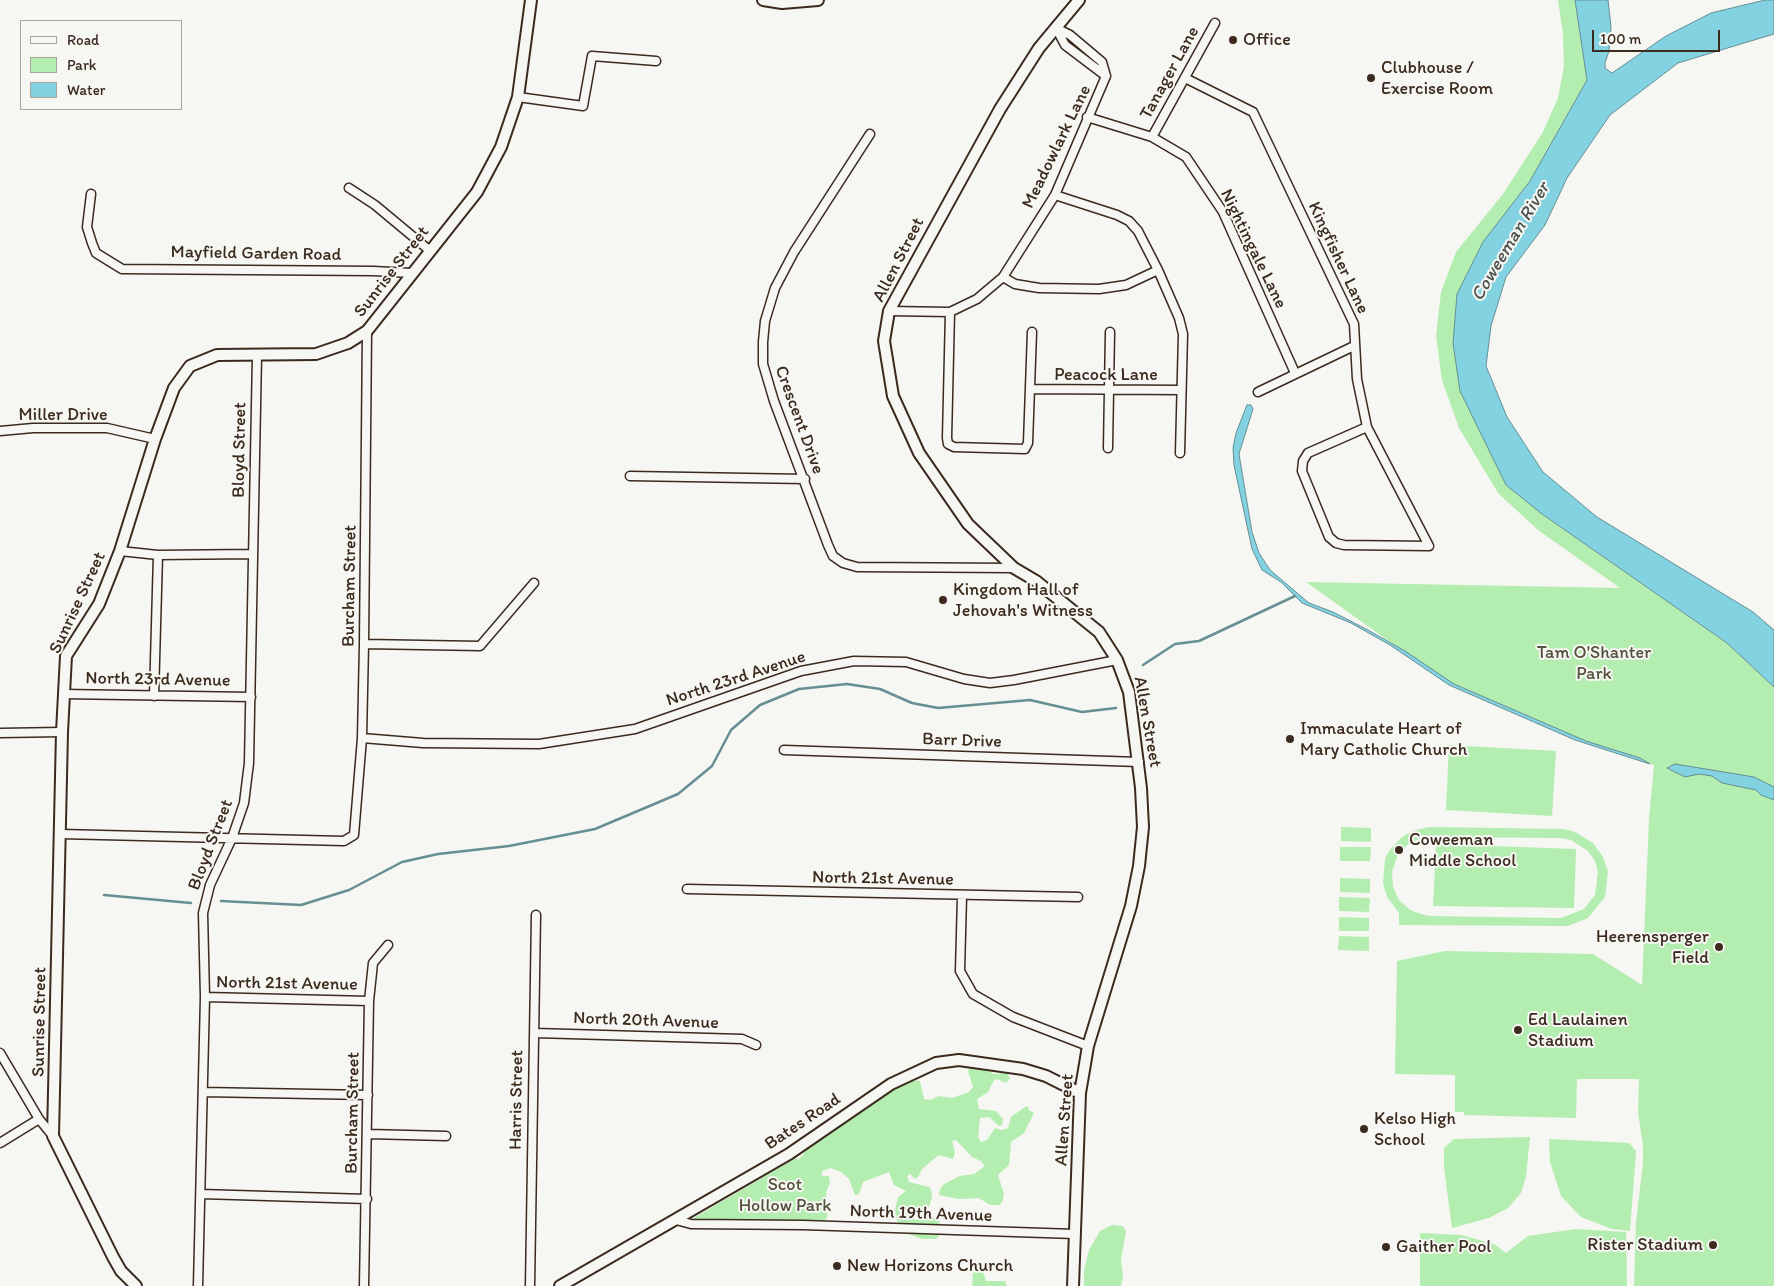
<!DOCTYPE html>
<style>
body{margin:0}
#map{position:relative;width:1774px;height:1286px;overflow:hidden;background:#f6f6f2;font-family:Itim,sans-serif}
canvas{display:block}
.legend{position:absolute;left:20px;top:20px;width:162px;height:90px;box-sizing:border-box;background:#f6f6f2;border:1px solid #aba49d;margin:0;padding:6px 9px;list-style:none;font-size:15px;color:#3b2a1e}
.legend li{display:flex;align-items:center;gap:10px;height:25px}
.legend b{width:25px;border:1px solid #aba49d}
.scale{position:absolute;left:1592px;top:30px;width:128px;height:22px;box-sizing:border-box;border:2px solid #3b2a1e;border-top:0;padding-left:6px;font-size:15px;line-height:18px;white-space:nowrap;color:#3b2a1e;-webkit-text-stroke:4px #f6f6f2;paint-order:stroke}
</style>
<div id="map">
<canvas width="1774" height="1286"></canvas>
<ul class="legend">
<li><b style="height:6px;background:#f6f6f2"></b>Road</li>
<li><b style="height:14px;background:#b4edb0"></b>Park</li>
<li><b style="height:14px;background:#83d2e1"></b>Water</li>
</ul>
<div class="scale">100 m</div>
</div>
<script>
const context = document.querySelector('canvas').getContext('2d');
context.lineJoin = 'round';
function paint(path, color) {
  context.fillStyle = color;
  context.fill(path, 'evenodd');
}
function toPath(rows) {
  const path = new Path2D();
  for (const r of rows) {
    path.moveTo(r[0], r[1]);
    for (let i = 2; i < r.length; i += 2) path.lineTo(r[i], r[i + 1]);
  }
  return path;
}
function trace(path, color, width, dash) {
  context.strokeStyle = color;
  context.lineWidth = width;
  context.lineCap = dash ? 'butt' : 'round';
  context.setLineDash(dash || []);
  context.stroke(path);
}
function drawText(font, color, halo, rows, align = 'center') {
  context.font = font + ' Itim,sans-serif';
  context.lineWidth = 4;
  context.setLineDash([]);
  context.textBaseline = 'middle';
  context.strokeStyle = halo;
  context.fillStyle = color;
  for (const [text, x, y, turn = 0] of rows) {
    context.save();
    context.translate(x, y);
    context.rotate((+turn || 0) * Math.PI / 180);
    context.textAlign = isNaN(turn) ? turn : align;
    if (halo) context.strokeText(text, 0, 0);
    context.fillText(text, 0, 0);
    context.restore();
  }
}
paint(toPath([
 [1558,0,1575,0,1587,80,1530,181,1508,211,1457,294,1542,514,1727,643,1774,687,1774,1286,1634,1286,1636,1222,1643,1163,1643,1146,1638,1112,1639,1079,1577,1079,1576,1118,1464,1115,1464,1112,1455,1112,1455,1075,1395,1074,1397,961,1445,951,1593,954,1642,985,1649,819,1654,765,1591,744,1460,689,1435,674,1306,582,1620,588,1538,530,1498,493,1459,428,1442,380,1436,336,1441,292,1456,252,1503,194,1543,132,1558,98,1564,66,1563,34],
 [1449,745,1556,751,1552,816,1446,810],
 [1341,827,1371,828,1371,842,1341,841],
 [1430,827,1564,829,1575,832,1593,843,1603,857,1608,871,1605,897,1588,918,1568,926,1399,925,1399,913,1387,897,1383,883,1385,859,1389,851,1402,837,1415,830],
 [1430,837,1560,838,1571,840,1588,851,1595,861,1598,872,1595,895,1584,909,1561,918,1429,916,1418,913,1410,910,1399,900,1393,887,1392,872,1397,857,1407,845,1421,838],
 [1436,844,1576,849,1574,908,1433,906],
 [1340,847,1371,847,1370,861,1340,861],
 [1340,878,1370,879,1370,893,1340,892],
 [1339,897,1370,898,1369,912,1339,911],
 [1339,917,1369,918,1369,931,1339,931],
 [1339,936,1369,937,1369,951,1338,950],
 [972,1065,982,1066,993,1074,1007,1073,1010,1078,1006,1083,997,1079,994,1080,988,1092,977,1099,979,1109,996,1111,1003,1119,1002,1125,999,1126,989,1117,980,1118,978,1137,981,1142,987,1140,995,1128,1002,1130,1008,1128,1011,1117,1025,1107,1028,1106,1029,1110,1034,1113,1024,1133,1011,1142,1009,1165,998,1175,1004,1194,1003,1200,1000,1205,990,1205,979,1198,959,1199,939,1195,940,1189,944,1184,960,1176,974,1174,985,1166,981,1161,972,1157,956,1140,952,1141,955,1153,953,1159,939,1155,922,1169,918,1177,915,1179,910,1174,907,1176,909,1182,929,1187,931,1189,932,1197,929,1207,922,1209,912,1206,910,1207,909,1214,916,1220,933,1217,939,1220,942,1232,936,1239,922,1239,900,1231,895,1211,898,1197,906,1191,894,1185,889,1172,863,1182,859,1194,855,1195,849,1179,841,1172,831,1168,822,1171,822,1176,829,1176,830,1183,826,1192,827,1217,824,1223,692,1219,796,1158,797,1160,803,1155,810,1139,869,1099,910,1080,920,1081,924,1099,931,1100,938,1096,952,1098,969,1092,973,1087,968,1071],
 [1530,1137,1526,1176,1521,1193,1508,1208,1489,1218,1452,1228,1444,1168,1444,1148,1454,1139],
 [1549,1139,1629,1143,1636,1151,1630,1231,1612,1229,1581,1217,1561,1196,1550,1162],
 [1112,1225,1123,1226,1126,1231,1121,1260,1123,1277,1121,1286,1084,1286,1084,1271,1089,1250,1100,1231],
 [1576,1229,1626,1232,1627,1286,1420,1286,1420,1233,1461,1235,1494,1244,1506,1253,1528,1236],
 [976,1271,983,1272,986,1281,1005,1281,1007,1286,972,1286,973,1273]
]), '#b4edb0');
const water = toPath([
 [1575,0,1608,0,1611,27,1609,51,1605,63,1605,68,1612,73,1666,36,1711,13,1765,0,1774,0,1774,34,1678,63,1610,115,1567,178,1545,225,1506,277,1491,326,1486,366,1507,417,1543,472,1597,517,1753,612,1774,630,1774,687,1727,643,1542,514,1506,485,1460,391,1453,343,1457,294,1483,242,1530,181,1587,80,1575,0],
 [1247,405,1251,405,1253,409,1239,454,1252,532,1259,553,1270,570,1309,603,1333,612,1368,630,1405,651,1454,684,1586,741,1640,758,1650,764,1575,740,1449,685,1390,645,1351,623,1302,603,1281,582,1262,570,1252,549,1234,465,1233,448,1236,433,1247,405],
 [1675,764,1754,777,1774,787,1774,800,1761,795,1756,790,1722,783,1712,776,1699,774,1685,777,1667,768,1675,764]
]);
paint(water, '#83d2e1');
trace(water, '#668f93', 1);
trace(toPath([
 [1143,665,1175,644,1199,641,1295,596],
 [104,895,191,903],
 [221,901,301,905,349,890,402,862,438,854,509,846,595,829,678,794,712,766,731,730,760,705,799,689,847,684,880,689,912,703,938,708,1030,700,1082,712,1116,708]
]), '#668f93', 2.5);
const minor = toPath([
 [1056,28,1065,45,1106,76],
 [1185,78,1253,112,1354,324,1357,379,1367,427,1429,546,1344,545,1336,543,1329,537,1302,471,1303,461,1308,453,1367,427],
 [518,97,583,106,592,56,656,61],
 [1087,117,1152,137,1186,157,1223,212,1295,373],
 [870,134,794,252,775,288,765,321,763,342,763,364,774,401,828,545,833,556,843,563,857,567,1014,568],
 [1152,137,1215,23],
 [349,188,375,205,429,250],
 [91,194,87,227,92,243,96,253,122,269,373,271,411,273],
 [1055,195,1117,215,1129,221,1138,231,1158,270,1179,318,1183,334,1180,453],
 [1003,277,1015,284,1039,288,1099,289,1126,285,1158,270],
 [889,311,950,312,977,299,1003,277,1055,195,1106,76,1102,62,1070,35,1056,28],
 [950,312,947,438,948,444,954,447,1025,449,1028,443,1032,332],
 [1031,389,1180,390],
 [1258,392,1354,346],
 [0,431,33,428,107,428,155,439],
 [1108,448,1110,332],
 [630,476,805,479],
 [120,551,158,555,253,554],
 [364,644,480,646,534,583],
 [63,694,251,697],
 [154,696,158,555],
 [0,733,62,732],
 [362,738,423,743,539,744,635,729,801,671,854,661,906,662,964,679,990,683,1014,680,1117,660],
 [784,750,1139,762],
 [61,834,344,841,354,835,362,738,364,644,367,331],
 [687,889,1078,897],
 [962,896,960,971,973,994,1013,1017,1088,1046],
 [205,997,369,1001],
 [535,1033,742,1039,756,1045],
 [0,1053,39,1119,53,1136],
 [203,1092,368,1095],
 [368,1134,446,1136],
 [0,1143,39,1119],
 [201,1194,367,1199],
 [676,1220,691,1224,803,1225,1075,1234],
 [198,1286,205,997,203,913,210,885,232,838,244,803,249,763,257,355],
 [364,1286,369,1001,373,963,388,945],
 [530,1286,536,915]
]);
const tertiary = toPath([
 [763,0,782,3,818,0],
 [136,1286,121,1271,113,1257,53,1136,62,732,66,656,99,604,120,551,155,439,174,388,190,366,217,355,316,354,348,343,367,331,477,192,501,147,518,97,531,0],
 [560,1286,789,1154,891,1084,936,1063,959,1060,1023,1069,1046,1076,1080,1093],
 [1073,1286,1080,1093,1084,1070,1088,1046,1131,906,1139,866,1143,827,1141,788,1129,692,1117,660,1099,632,1036,581,1014,568,968,524,919,453,893,396,884,341,889,311,1000,109,1039,48,1079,0]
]);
trace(minor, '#3b2a1e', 11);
trace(tertiary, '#3b2a1e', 14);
trace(minor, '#f6f6f2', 8);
trace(tertiary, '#f6f6f2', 10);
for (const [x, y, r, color] of [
 [1233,40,5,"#3b2a1e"],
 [1371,78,5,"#3b2a1e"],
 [943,600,5,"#3b2a1e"],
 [1290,739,5,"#3b2a1e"],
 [1399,850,5,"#3b2a1e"],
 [1719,947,5,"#3b2a1e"],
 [1518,1030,5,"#3b2a1e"],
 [1364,1129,5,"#3b2a1e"],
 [1713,1245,5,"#3b2a1e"],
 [1386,1247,5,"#3b2a1e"],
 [837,1266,5,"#3b2a1e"]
]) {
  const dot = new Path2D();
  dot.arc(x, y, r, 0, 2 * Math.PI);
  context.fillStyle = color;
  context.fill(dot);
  trace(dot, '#f6f6f2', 2);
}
drawText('18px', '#3b2a1e', '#f6f6f2', [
 ["Office",1243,40],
 ["Clubhouse /",1381,68],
 ["Exercise Room",1381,89],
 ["Kingdom Hall of",953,590],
 ["Jehovah's Witness",953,611],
 ["Immaculate Heart of",1300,729],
 ["Mary Catholic Church",1300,750],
 ["Coweeman",1409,840],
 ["Middle School",1409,861],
 ["Heerensperger",1709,937,"right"],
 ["Field",1709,958,"right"],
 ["Ed Laulainen",1528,1020],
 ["Stadium",1528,1041],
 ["Kelso High",1374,1119],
 ["School",1374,1140],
 ["Rister Stadium",1703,1245,"right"],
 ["Gaither Pool",1396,1247],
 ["New Horizons Church",847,1266]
], 'left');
drawText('18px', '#3b2a1e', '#f6f6f2', [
 ["Tanager Lane",1170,73,-61],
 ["Meadowlark Lane",1057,147,-64],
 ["Nightingale Lane",1253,249,64],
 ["Mayfield Garden Road",256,254,1],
 ["Kingfisher Lane",1338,258,65],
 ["Allen Street",899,260,-63],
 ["Sunrise Street",392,272,-52],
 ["Peacock Lane",1106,375],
 ["Miller Drive",63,415],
 ["Crescent Drive",799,420,70],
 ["Bloyd Street",240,450,-89],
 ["Burcham Street",350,586,-89],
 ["Sunrise Street",78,603,-65],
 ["North 23rd Avenue",736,679,-18],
 ["North 23rd Avenue",158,680,1],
 ["Allen Street",1147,722,80],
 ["Barr Drive",962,741,2],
 ["Bloyd Street",211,845,-69],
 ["North 21st Avenue",883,879,1],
 ["North 21st Avenue",287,984,1],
 ["North 20th Avenue",646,1021,2],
 ["Sunrise Street",40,1022,-89],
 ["Harris Street",517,1100,-89],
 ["Burcham Street",353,1113,-89],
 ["Allen Street",1065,1120,-86],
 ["Bates Road",803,1122,-34],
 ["North 19th Avenue",921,1214,2]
]);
drawText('18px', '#53513b', '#f6f6f2', [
 ["Tam O'Shanter",1594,653],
 ["Park",1594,674],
 ["Scot",785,1185],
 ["Hollow Park",785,1206]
]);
drawText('italic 19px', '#4d544f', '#f6f6f2', [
 ["Coweeman River",1511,242,-59]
]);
</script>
